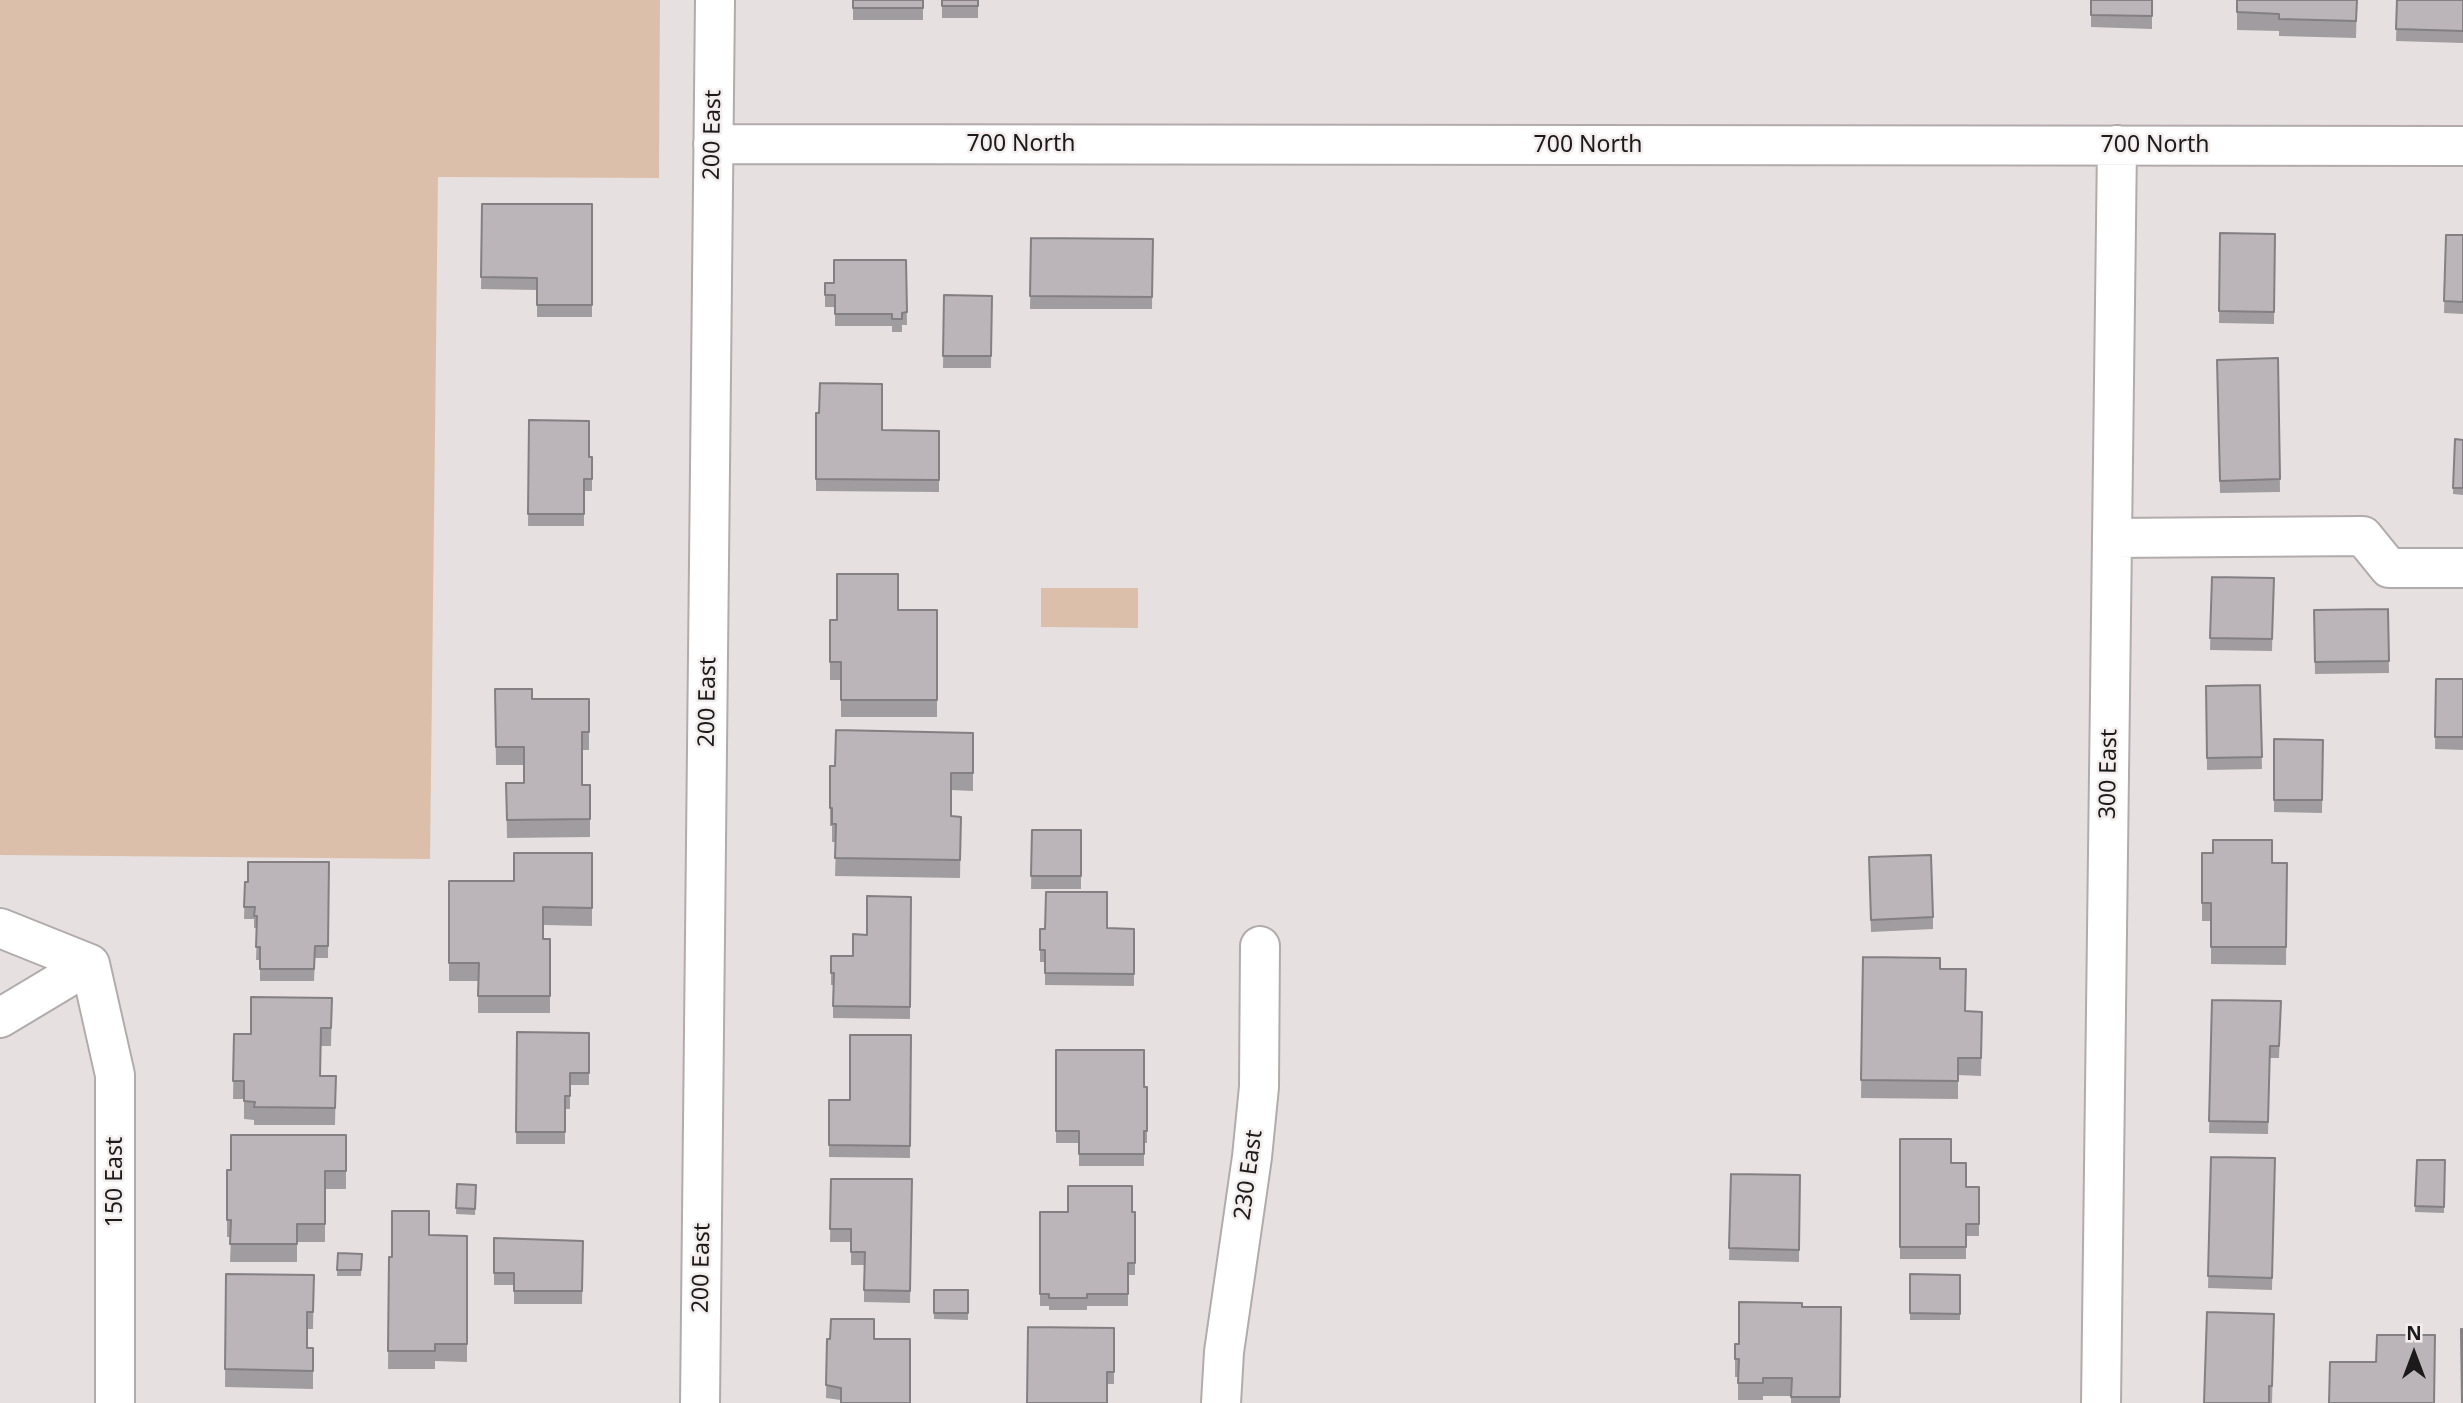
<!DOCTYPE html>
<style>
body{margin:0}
#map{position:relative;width:2463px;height:1403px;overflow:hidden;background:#e7e0e1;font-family:"Noto Sans",sans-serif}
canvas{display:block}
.north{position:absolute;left:2379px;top:1319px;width:70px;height:70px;-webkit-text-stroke:5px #f4edee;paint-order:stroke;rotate:0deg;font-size:19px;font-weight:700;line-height:28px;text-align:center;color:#1c1a1a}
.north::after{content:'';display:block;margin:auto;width:24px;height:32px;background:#1c1a1a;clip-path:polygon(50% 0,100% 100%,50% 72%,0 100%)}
</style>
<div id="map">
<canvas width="2463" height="1403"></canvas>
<div class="north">N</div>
</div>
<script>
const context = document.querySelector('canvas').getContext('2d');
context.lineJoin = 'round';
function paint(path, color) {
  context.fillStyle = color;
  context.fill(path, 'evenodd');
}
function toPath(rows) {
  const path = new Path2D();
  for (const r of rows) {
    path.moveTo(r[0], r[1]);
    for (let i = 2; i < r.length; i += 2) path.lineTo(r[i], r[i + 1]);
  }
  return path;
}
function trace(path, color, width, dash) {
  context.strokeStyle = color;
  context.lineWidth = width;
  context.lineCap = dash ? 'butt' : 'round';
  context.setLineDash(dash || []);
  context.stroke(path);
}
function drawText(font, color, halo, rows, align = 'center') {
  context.font = font + ' "Noto Sans",sans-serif';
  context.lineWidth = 5;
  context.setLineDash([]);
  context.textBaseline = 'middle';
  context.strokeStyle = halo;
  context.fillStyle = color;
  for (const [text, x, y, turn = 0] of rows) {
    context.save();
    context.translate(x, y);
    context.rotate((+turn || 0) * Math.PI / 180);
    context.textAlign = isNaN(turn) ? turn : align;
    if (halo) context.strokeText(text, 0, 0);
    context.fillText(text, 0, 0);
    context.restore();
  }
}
paint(toPath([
 [0,0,660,0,659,178,438,177,430,859,0,855],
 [1041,588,1138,588,1138,628,1041,627]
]), '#dbbfaa');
const minor = toPath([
 [713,144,2463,146],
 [2112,538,2363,536,2389,568,2461,568],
 [0,928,90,964],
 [90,964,115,1075,115,1403],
 [0,1018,90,964],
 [700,1403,715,0],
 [1221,1403,1224,1352,1252,1157,1259,1087,1260,946],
 [2101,1403,2117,145]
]);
trace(minor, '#b2abac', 42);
trace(minor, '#fff', 38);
paint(toPath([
 [853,0,923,0,923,20,853,20],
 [942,0,978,0,978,18,942,18],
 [2091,0,2152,0,2152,29,2091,27],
 [2237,0,2357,0,2356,38,2279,36,2279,31,2237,30],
 [2397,0,2463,0,2463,43,2396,41],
 [482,204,592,204,592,317,537,317,537,290,481,289],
 [2220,233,2275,234,2274,324,2219,323],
 [2446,235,2463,235,2463,314,2444,313],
 [1031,238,1153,239,1152,309,1030,309],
 [906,260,907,325,902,325,902,332,892,332,892,326,835,326,835,307,825,307,825,283,834,283],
 [944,295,992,296,991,368,943,368],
 [2278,358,2280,492,2220,493,2217,360],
 [816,413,882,430,939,431,939,492,816,491],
 [529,420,589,457,592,457,592,491,584,491,584,526,528,526],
 [2455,439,2463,440,2463,495,2453,494],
 [2212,577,2274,578,2272,651,2210,650],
 [2388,609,2389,673,2315,674,2314,610],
 [898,610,937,610,937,717,841,717,841,680,830,680,830,620,837,620],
 [2436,679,2463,679,2463,750,2435,749],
 [2260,685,2262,769,2207,770,2206,686],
 [495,689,532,699,589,699,589,750,582,750,582,785,590,785,590,837,507,838,506,783,524,783,524,765,496,765],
 [973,733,973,791,951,790,951,816,961,817,960,878,835,876,836,842,832,842,832,826,830,826,830,808,835,766],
 [2274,739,2323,740,2322,813,2274,812],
 [1032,830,1081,830,1081,889,1031,889],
 [592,853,592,926,543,925,543,939,550,939,550,1013,478,1013,478,981,449,981,449,881,514,881],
 [2202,853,2213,853,2272,863,2287,863,2286,965,2211,964,2211,921,2202,921],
 [329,862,328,958,315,958,314,981,260,981,260,960,256,960,257,928,254,928,254,919,244,919,245,882],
 [1869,869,1933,917,1933,929,1871,932],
 [911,897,910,1019,833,1018,833,985,831,985,831,956,853,956,867,935],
 [1107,928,1134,929,1134,986,1045,985,1045,962,1040,962,1040,929],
 [1863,957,1940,969,1965,1011,1982,1012,1981,1076,1958,1075,1958,1099,1861,1098],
 [332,998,331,1046,321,1046,321,1076,336,1076,335,1125,254,1125,254,1120,244,1119,244,1099,233,1099,234,1034,251,1034],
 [2212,1000,2281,1001,2279,1058,2270,1058,2268,1134,2209,1133],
 [517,1032,589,1033,589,1085,570,1085,570,1109,565,1109,565,1144,516,1144],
 [911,1035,910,1158,829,1157,829,1100,850,1100],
 [1056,1050,1144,1087,1147,1087,1147,1143,1144,1143,1144,1166,1079,1166,1079,1143,1056,1143],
 [346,1135,346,1189,325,1189,325,1242,297,1242,297,1262,230,1262,231,1237,227,1237,227,1170,231,1170],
 [1900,1139,1951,1163,1966,1187,1979,1187,1979,1236,1966,1236,1966,1259,1900,1259],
 [2211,1157,2275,1158,2272,1290,2208,1288],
 [2417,1160,2445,1160,2444,1213,2415,1212],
 [1731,1174,1800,1175,1799,1262,1729,1260],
 [831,1179,912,1179,910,1303,864,1302,864,1265,851,1265,851,1242,830,1242],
 [457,1184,476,1185,475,1215,456,1214],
 [1040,1212,1135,1212,1135,1275,1128,1275,1128,1306,1087,1306,1087,1310,1049,1310,1049,1306,1040,1306],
 [429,1235,467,1236,467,1362,435,1361,435,1369,388,1369,389,1257,392,1257],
 [494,1238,583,1241,582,1304,514,1304,514,1285,494,1285],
 [338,1253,362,1254,361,1276,337,1276],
 [226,1274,314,1275,313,1329,307,1329,307,1348,313,1348,313,1389,225,1387],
 [1910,1274,1960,1275,1960,1320,1910,1320],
 [934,1290,968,1290,968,1320,934,1319],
 [1802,1307,1841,1307,1840,1403,1791,1403,1791,1396,1763,1396,1763,1400,1738,1400,1738,1377,1735,1377,1735,1344,1739,1344],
 [1028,1327,1114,1328,1114,1384,1107,1384],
 [2274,1331,2272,1403,2204,1403],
 [827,1339,874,1339,841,1400,826,1398]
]), '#a19c9f');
const building = toPath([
 [853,0,923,0,923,8,853,8,853,0],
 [942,0,978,0,978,6,942,6,942,0],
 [2091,0,2152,0,2152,16,2091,15,2091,0],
 [2237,0,2357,0,2356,21,2279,19,2279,14,2237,12,2237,0],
 [2397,0,2463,0,2463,31,2396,29,2397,0],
 [482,204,592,204,592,305,537,305,537,278,481,277,482,204],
 [2220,233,2275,234,2274,312,2219,311,2220,233],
 [2446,235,2463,235,2463,302,2444,301,2446,235],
 [1031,238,1153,239,1152,297,1030,296,1031,238],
 [834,260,906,260,907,312,902,313,902,319,892,319,892,314,835,314,835,295,825,295,825,283,834,283,834,260],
 [944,295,992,296,991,356,943,356,944,295],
 [2278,358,2280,479,2220,481,2217,360,2278,358],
 [820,383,882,384,882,430,939,431,939,480,816,479,816,413,819,413,820,383],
 [529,420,589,421,589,457,592,457,592,479,584,479,584,514,528,514,529,420],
 [2455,439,2463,440,2463,488,2453,488,2455,439],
 [837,574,898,574,898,610,937,610,937,700,841,700,841,662,830,662,830,620,837,620,837,574],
 [2212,577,2274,578,2272,639,2210,638,2212,577],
 [2388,609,2389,661,2315,662,2314,610,2388,609],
 [2436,679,2463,679,2463,737,2435,737,2436,679],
 [2260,685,2262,757,2207,758,2206,686,2260,685],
 [495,689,532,689,532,699,589,699,589,732,582,732,582,785,590,785,590,819,507,820,506,783,524,783,524,747,496,747,495,689],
 [836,730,973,733,973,773,951,773,951,816,961,817,960,860,835,858,836,824,832,824,832,808,830,808,830,766,835,766,836,730],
 [2274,739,2323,740,2322,800,2274,800,2274,739],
 [1032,830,1081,830,1081,876,1031,876,1032,830],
 [2213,840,2272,840,2272,863,2287,863,2286,947,2211,947,2211,903,2202,903,2202,853,2213,853,2213,840],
 [514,853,592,853,592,908,543,907,543,939,550,939,550,996,478,996,479,963,449,963,449,881,514,881,514,853],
 [1931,855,1933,917,1871,920,1869,857,1931,855],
 [248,862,329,862,328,946,315,946,314,969,260,969,260,947,256,947,257,916,254,916,255,907,244,907,245,882,248,882,248,862],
 [1046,892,1107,892,1107,928,1134,929,1134,974,1045,973,1045,950,1040,950,1040,929,1045,929,1046,892],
 [867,896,911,897,910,1007,833,1006,834,973,831,973,831,956,853,956,853,934,867,935,867,896],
 [1863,957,1940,958,1940,969,1966,969,1965,1011,1982,1012,1981,1058,1958,1058,1958,1081,1861,1080,1863,957],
 [251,997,332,998,331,1028,321,1028,320,1076,336,1076,335,1108,254,1107,255,1102,244,1101,244,1081,233,1081,234,1034,251,1034,251,997],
 [2212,1000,2281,1001,2279,1046,2270,1046,2268,1122,2209,1121,2212,1000],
 [517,1032,589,1033,589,1073,570,1073,570,1096,565,1096,565,1132,516,1132,517,1032],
 [850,1035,911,1035,910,1146,829,1145,829,1100,850,1100,850,1035],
 [1056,1050,1144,1050,1144,1087,1147,1087,1147,1131,1144,1131,1144,1154,1079,1154,1079,1131,1056,1131,1056,1050],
 [231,1135,346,1135,346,1171,325,1171,325,1224,297,1224,297,1244,230,1244,231,1220,227,1220,227,1170,231,1170,231,1135],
 [1900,1139,1951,1139,1951,1163,1966,1163,1966,1187,1979,1187,1979,1224,1966,1224,1966,1247,1900,1247,1900,1139],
 [2211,1157,2275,1158,2272,1278,2208,1276,2211,1157],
 [2417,1160,2445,1160,2444,1207,2415,1206,2417,1160],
 [1731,1174,1800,1175,1799,1250,1729,1248,1731,1174],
 [831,1179,912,1179,910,1291,864,1290,865,1252,851,1252,851,1229,830,1229,831,1179],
 [457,1184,476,1185,475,1209,456,1208,457,1184],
 [1068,1186,1132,1186,1132,1212,1135,1212,1135,1263,1128,1263,1128,1294,1087,1294,1087,1298,1049,1298,1049,1294,1040,1294,1040,1212,1068,1212,1068,1186],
 [392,1211,429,1211,429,1235,467,1236,467,1344,435,1344,435,1351,388,1351,389,1257,392,1257,392,1211],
 [494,1238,583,1241,582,1291,514,1291,514,1273,494,1273,494,1238],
 [338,1253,362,1254,361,1270,337,1270,338,1253],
 [226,1274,314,1275,313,1312,307,1312,307,1348,313,1348,313,1371,225,1369,226,1274],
 [1910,1274,1960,1275,1960,1314,1910,1313,1910,1274],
 [934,1290,968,1290,968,1313,934,1313,934,1290],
 [1739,1302,1802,1303,1802,1307,1841,1307,1840,1397,1791,1397,1792,1378,1763,1378,1763,1383,1738,1383,1739,1359,1735,1359,1735,1344,1739,1344,1739,1302],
 [2207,1312,2274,1314,2272,1386,2269,1386,2269,1403,2204,1403,2207,1312],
 [831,1319,874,1319,874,1339,910,1339,910,1403,841,1403,841,1388,826,1385,827,1339,830,1339,831,1319],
 [1028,1327,1114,1328,1114,1372,1107,1372,1107,1403,1027,1403,1028,1327],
 [2461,1329,2463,1329,2463,1403,2462,1403,2461,1329],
 [2377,1335,2435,1335,2434,1403,2329,1403,2330,1362,2376,1362,2377,1335]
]);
paint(building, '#bbb5b9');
trace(building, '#837f82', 2);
drawText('23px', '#1c1a1a', '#f4edee', [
 ["200 East",713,135,-89],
 ["700 North",1021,144],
 ["700 North",1588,145],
 ["700 North",2155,145],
 ["200 East",708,702,-89],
 ["300 East",2109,774,-89],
 ["230 East",1249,1175,-82],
 ["150 East",115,1182,-90],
 ["200 East",702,1268,-89]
]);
</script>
